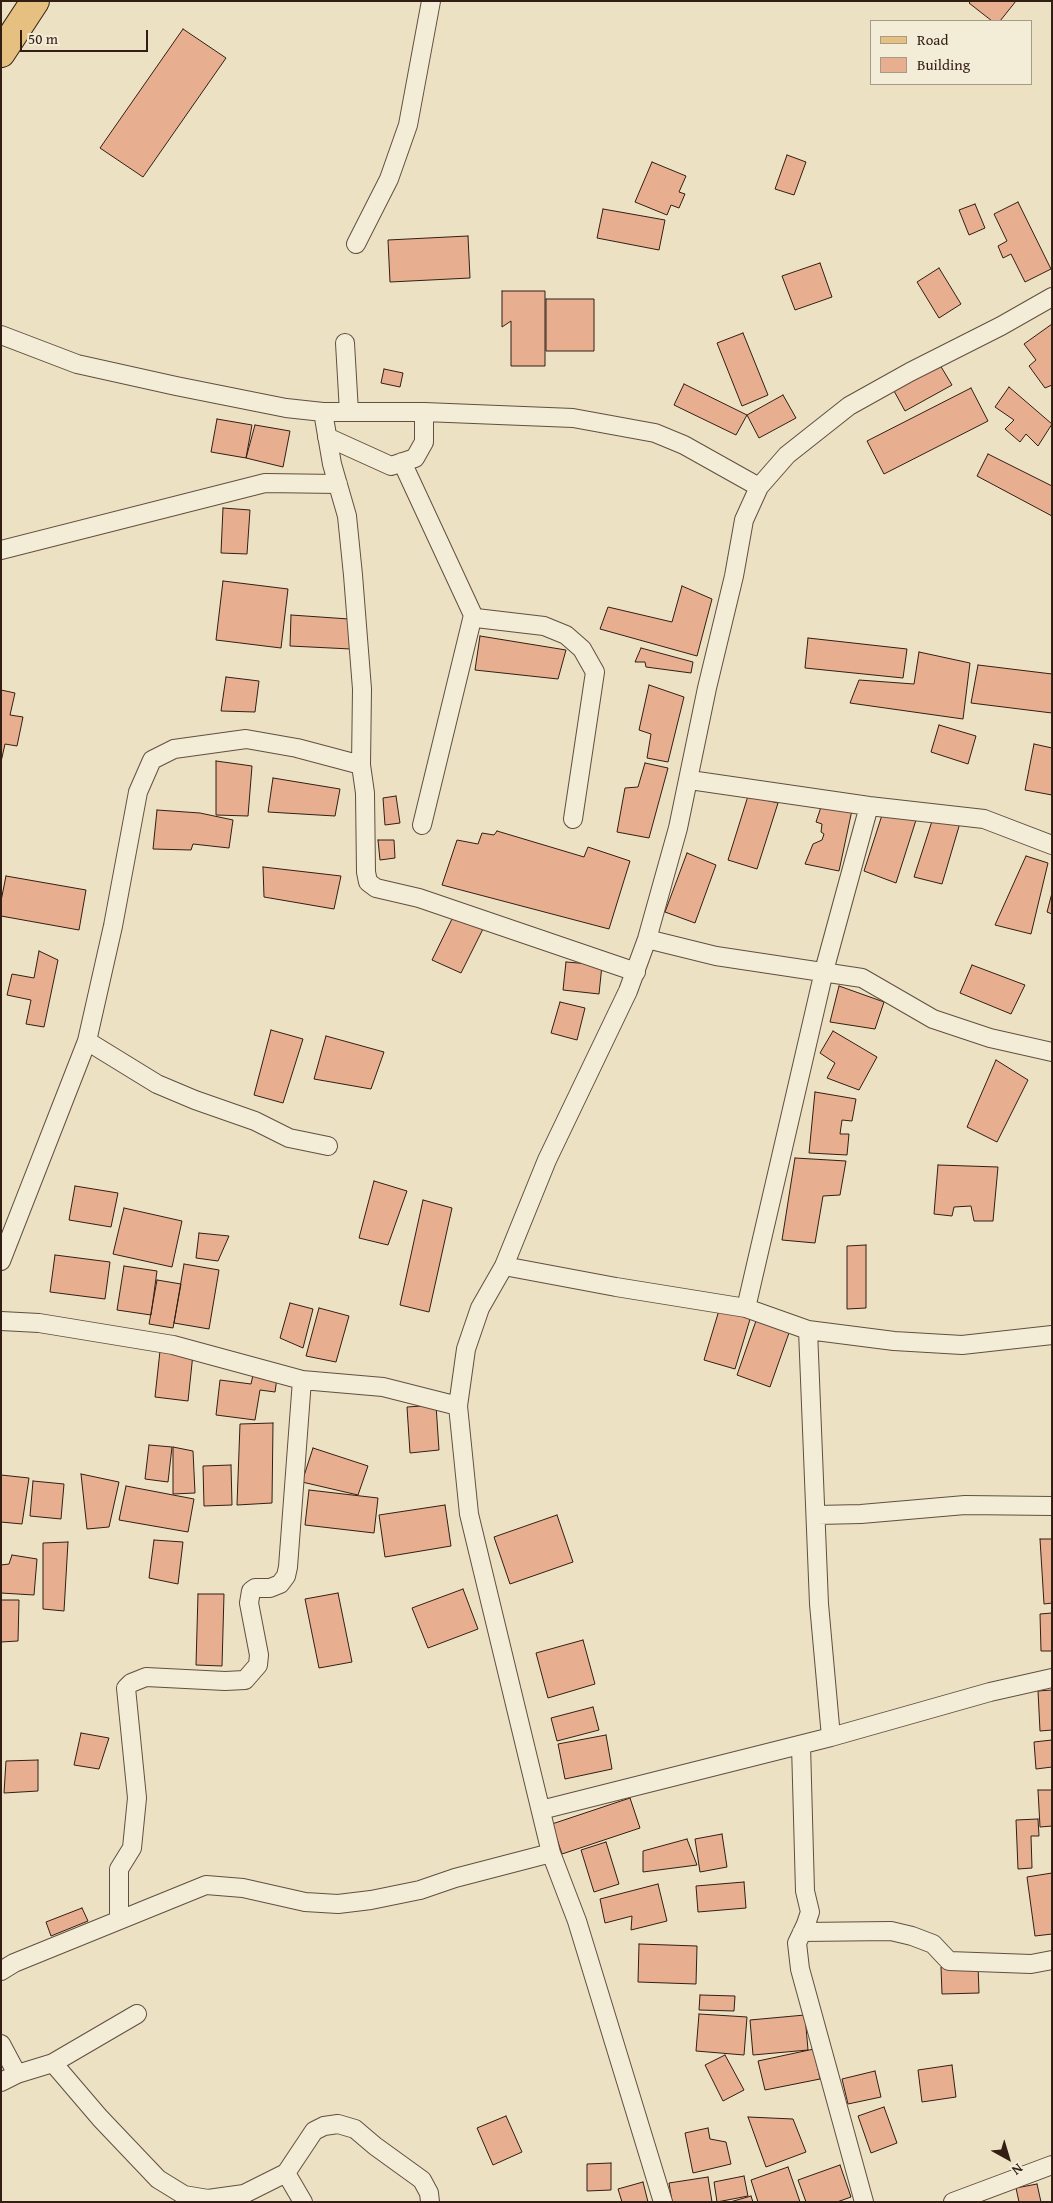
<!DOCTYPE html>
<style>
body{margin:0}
#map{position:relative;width:1053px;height:2203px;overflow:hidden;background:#ece1c2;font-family:"Gentium Book Plus",serif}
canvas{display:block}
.frame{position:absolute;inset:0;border:2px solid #331e14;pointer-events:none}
.legend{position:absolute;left:870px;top:20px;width:162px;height:65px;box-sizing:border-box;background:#f3ecd7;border:1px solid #a69a89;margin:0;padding:6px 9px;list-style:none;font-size:15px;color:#331e14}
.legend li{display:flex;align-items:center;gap:10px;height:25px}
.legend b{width:25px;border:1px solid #a69a89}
.north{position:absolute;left:983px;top:2133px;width:50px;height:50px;-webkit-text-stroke:4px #f3ecd7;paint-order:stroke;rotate:141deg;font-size:14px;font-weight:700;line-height:20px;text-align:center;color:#331e14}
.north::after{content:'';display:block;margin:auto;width:18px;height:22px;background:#331e14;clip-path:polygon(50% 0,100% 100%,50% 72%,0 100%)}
.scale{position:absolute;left:20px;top:30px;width:128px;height:22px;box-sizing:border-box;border:2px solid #331e14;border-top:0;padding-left:6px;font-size:15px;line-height:18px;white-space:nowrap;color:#331e14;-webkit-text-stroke:4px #f3ecd7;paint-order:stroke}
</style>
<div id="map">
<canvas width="1053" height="2203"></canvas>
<div class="frame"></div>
<ul class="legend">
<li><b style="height:6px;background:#e6c081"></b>Road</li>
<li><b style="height:14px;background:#e7af90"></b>Building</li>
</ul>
<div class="north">N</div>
<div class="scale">50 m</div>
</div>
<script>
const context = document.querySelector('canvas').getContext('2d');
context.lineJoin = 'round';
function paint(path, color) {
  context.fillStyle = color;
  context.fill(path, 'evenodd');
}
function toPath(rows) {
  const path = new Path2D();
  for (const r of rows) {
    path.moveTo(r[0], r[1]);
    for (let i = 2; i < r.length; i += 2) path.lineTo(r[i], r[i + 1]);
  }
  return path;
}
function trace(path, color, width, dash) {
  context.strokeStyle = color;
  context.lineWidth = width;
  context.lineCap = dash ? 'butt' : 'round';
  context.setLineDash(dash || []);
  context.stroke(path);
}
const building = toPath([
 [971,1,1016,1,1000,21,992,21,969,3,971,1],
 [183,29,226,58,143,177,100,148,183,29],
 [787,155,806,162,794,195,775,189,787,155],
 [652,162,686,176,679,192,685,194,679,208,671,205,667,215,635,202,652,162],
 [1018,202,1051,269,1025,282,1011,254,1003,258,998,246,1007,241,994,214,1018,202],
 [975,204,985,228,969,235,959,210,975,204],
 [603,209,665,220,659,250,597,238,603,209],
 [468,236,470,278,390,282,388,240,468,236],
 [820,263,832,297,795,310,782,276,820,263],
 [939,268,961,304,939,318,917,282,939,268],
 [502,291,545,291,545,366,511,366,511,321,502,327,502,291],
 [546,299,594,299,594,351,546,351,546,299],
 [1052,324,1052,385,1045,388,1029,366,1036,360,1024,344,1052,324],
 [743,333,768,395,742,406,717,343,743,333],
 [940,365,952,385,905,411,894,391,940,365],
 [384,369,403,373,400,387,381,383,384,369],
 [684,384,747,415,736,435,674,405,684,384],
 [1009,387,1052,424,1038,446,1026,434,1020,442,1005,429,1014,420,995,407,1009,387],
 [971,388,988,421,884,474,867,441,971,388],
 [783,395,796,418,759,438,747,415,783,395],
 [217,419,252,425,246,458,211,452,217,419],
 [255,425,290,431,283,467,246,458,255,425],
 [988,454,1052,486,1052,516,977,476,988,454],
 [223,508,250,510,247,554,221,553,223,508],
 [223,581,288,589,281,648,216,640,223,581],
 [682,586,712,599,697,656,600,629,608,607,672,622,682,586],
 [291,615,349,619,351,649,290,646,291,615],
 [480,636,566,650,558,679,475,670,480,636],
 [808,638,907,649,903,678,805,668,808,638],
 [641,648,693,662,691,673,646,667,645,662,635,662,641,648],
 [919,652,970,663,963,719,850,703,859,680,914,684,919,652],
 [978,665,1052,674,1052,713,971,703,978,665],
 [226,677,259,681,255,712,221,711,226,677],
 [649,685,684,697,668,762,647,758,651,734,639,730,649,685],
 [1,690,15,693,10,715,23,717,17,746,5,744,1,762,1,690],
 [939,725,976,736,968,764,931,752,939,725],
 [1034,744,1052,748,1052,795,1025,790,1034,744],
 [216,761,252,766,248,816,216,815,216,761],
 [645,763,668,768,649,838,617,832,625,788,638,787,645,763],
 [273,778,340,789,335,816,268,812,273,778],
 [396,796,400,823,385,825,383,798,396,796],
 [748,796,778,803,757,869,728,860,748,796],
 [822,804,852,810,839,871,805,864,813,844,822,840,824,834,821,832,822,824,816,822,822,804],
 [157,810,200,813,233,820,229,848,193,844,191,850,153,849,157,810],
 [883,812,916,820,896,883,864,871,883,812],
 [933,818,960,823,942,884,914,877,933,818],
 [497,831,584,857,588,847,630,861,609,929,442,885,457,840,478,844,482,833,494,835,497,831],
 [378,840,394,840,395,858,380,860,378,840],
 [687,853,716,865,695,923,665,912,687,853],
 [1026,856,1048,863,1031,934,995,925,1026,856],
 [263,867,341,876,334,909,264,897,263,867],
 [6,876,86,890,79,930,1,916,1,901,6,876],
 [1052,893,1052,914,1047,912,1052,893],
 [454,915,484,927,461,973,432,960,454,915],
 [39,951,58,960,44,1027,26,1024,31,1000,7,995,12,974,34,978,39,951],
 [566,962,602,965,599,994,563,990,566,962],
 [972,965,1025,985,1011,1014,960,993,972,965],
 [839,986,884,1002,875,1029,830,1022,839,986],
 [560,1002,585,1008,577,1040,551,1033,560,1002],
 [271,1030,303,1039,283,1103,254,1095,271,1030],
 [833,1031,877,1057,859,1090,827,1078,835,1063,820,1053,833,1031],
 [326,1036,384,1052,371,1089,314,1079,326,1036],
 [996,1060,1028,1080,997,1142,967,1127,996,1060],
 [815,1092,856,1099,852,1121,842,1120,840,1134,849,1134,847,1155,809,1153,815,1092],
 [795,1158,846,1161,840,1195,823,1196,815,1243,782,1240,795,1158],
 [938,1165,998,1167,993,1221,974,1221,971,1206,954,1207,952,1216,934,1214,938,1165],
 [374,1181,407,1191,388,1245,359,1238,374,1181],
 [75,1186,118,1193,111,1227,69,1220,75,1186],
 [423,1200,452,1208,429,1312,400,1305,423,1200],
 [124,1208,182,1221,172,1267,113,1254,124,1208],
 [199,1233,229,1236,218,1261,196,1258,199,1233],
 [866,1245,866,1308,847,1309,847,1246,866,1245],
 [55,1255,110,1262,105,1299,50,1292,55,1255],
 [184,1264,219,1270,209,1329,174,1323,184,1264],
 [124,1266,157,1271,151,1315,117,1310,124,1266],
 [157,1280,181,1284,173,1328,149,1324,157,1280],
 [290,1303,313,1309,303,1348,280,1338,290,1303],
 [720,1307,751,1316,735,1369,704,1360,720,1307],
 [319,1308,349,1316,336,1362,306,1356,319,1308],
 [757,1318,790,1330,770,1387,737,1375,757,1318],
 [160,1351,193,1354,188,1401,155,1397,160,1351],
 [253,1375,277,1378,275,1392,260,1390,255,1420,216,1415,220,1380,251,1384,253,1375],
 [436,1405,439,1450,410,1453,407,1407,436,1405],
 [273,1423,272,1503,237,1505,240,1424,273,1423],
 [149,1445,172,1447,168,1482,145,1479,149,1445],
 [173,1447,193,1451,195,1493,173,1494,173,1447],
 [313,1448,368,1466,358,1495,302,1482,313,1448],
 [231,1465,232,1505,204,1506,203,1466,231,1465],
 [81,1474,119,1482,109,1527,87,1529,81,1474],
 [1,1475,29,1478,22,1524,1,1522,1,1475],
 [33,1481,64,1484,61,1519,30,1516,33,1481],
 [126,1486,194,1499,188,1532,119,1520,126,1486],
 [309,1490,378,1498,374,1533,305,1525,309,1490],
 [445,1505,451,1546,385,1557,379,1515,445,1505],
 [557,1515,573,1562,510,1584,494,1537,557,1515],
 [1040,1539,1052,1539,1052,1603,1044,1604,1040,1539],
 [154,1540,183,1542,178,1584,149,1578,154,1540],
 [68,1542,64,1611,43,1609,43,1543,68,1542],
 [12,1555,37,1559,34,1595,1,1593,1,1565,9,1564,12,1555],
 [463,1589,478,1629,428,1648,412,1608,463,1589],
 [338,1593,352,1662,319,1668,305,1599,338,1593],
 [198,1594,224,1594,222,1666,196,1665,198,1594],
 [1,1600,19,1600,18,1641,1,1642,1,1600],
 [1052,1613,1052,1651,1041,1651,1040,1614,1052,1613],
 [583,1640,595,1684,548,1698,536,1653,583,1640],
 [1052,1690,1052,1730,1040,1731,1038,1691,1052,1690],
 [593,1707,599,1730,557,1741,551,1718,593,1707],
 [81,1733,109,1738,99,1769,74,1765,81,1733],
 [606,1735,612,1769,565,1779,558,1744,606,1735],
 [1052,1740,1052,1767,1036,1769,1034,1742,1052,1740],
 [38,1760,38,1791,4,1793,6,1761,38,1760],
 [1038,1790,1052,1790,1052,1826,1040,1827,1038,1790],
 [630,1798,640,1828,562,1854,552,1824,630,1798],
 [1038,1819,1039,1836,1031,1836,1032,1868,1018,1869,1016,1820,1038,1819],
 [722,1834,727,1867,700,1872,695,1839,722,1834],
 [687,1839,697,1865,643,1872,643,1851,687,1839],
 [606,1842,619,1884,594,1892,581,1850,606,1842],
 [1052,1873,1052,1934,1035,1936,1027,1877,1052,1873],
 [744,1882,746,1908,698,1912,696,1886,744,1882],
 [658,1884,667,1921,631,1930,632,1916,605,1923,600,1899,658,1884],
 [82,1908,88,1921,51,1936,46,1922,82,1908],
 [639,1944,697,1946,696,1984,638,1982,639,1944],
 [978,1965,979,1993,942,1994,941,1967,978,1965],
 [700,1995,735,1996,734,2011,699,2010,700,1995],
 [699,2014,747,2017,744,2055,696,2051,699,2014],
 [805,2015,808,2050,753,2055,750,2020,805,2015],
 [814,2049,820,2079,765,2090,758,2061,814,2049],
 [725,2055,744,2090,723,2101,705,2065,725,2055],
 [952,2065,956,2097,922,2102,918,2070,952,2065],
 [875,2071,881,2097,848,2104,842,2079,875,2071],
 [884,2107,897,2143,871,2153,858,2116,884,2107],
 [506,2116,522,2152,493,2165,477,2128,506,2116],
 [748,2117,793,2119,806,2152,766,2167,748,2117],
 [708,2128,710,2139,726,2142,731,2164,693,2173,685,2133,708,2128],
 [611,2163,611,2190,587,2191,587,2164,611,2163],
 [840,2165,851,2197,837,2202,806,2202,798,2180,840,2165],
 [788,2167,800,2202,758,2202,751,2180,788,2167],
 [744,2176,748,2196,717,2202,714,2182,744,2176],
 [708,2177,712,2202,672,2202,669,2183,708,2177],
 [643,2182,648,2202,622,2202,618,2189,643,2182],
 [1037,2184,1041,2202,1019,2202,1016,2188,1037,2184],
 [751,2196,753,2202,730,2202,751,2196]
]);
paint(building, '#e7af90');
trace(building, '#331e14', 1);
const street = toPath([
 [356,244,389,179,408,125,431,1],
 [1,335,77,364,176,386,286,408,323,412,424,412,573,418,655,433,684,445,759,487],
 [345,343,349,412],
 [323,412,332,464,347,516,353,575,362,689,361,765,365,793,366,872,368,882,376,888,419,898,636,972],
 [327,437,391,466,415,458,424,442,424,412],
 [402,462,473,615,476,618,544,626,566,635,582,649,595,672,573,819],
 [1,550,265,483,338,484],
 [690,780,869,806,984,819,1052,845],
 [422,825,473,615],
 [647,939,716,956,862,978,933,1019,990,1038,1052,1052],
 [87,1041,157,1084,195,1100,255,1121,289,1138,328,1146],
 [1,1261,87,1041,113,926,138,792,152,760,174,749,246,739,297,748,361,765],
 [504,1266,616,1287,746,1308,808,1330,894,1341,962,1345,1052,1335],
 [746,1308,824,971,869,806],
 [1,1321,39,1323,173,1345,302,1380,383,1387,458,1406],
 [808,1330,819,1604,831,1737],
 [817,1515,861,1514,965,1505,1052,1506],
 [801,1745,805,1891,810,1912,806,1924,797,1943,800,1969,864,2202],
 [541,1810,831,1737,990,1692,1052,1678],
 [119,1920,119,1869,132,1848,137,1798,126,1688,131,1683,146,1677,225,1681,245,1680,258,1665,259,1655,249,1603,251,1591,255,1588,270,1588,280,1584,286,1576,288,1567,302,1380],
 [802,1932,891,1931,912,1936,933,1944,949,1961,1031,1964,1052,1960],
 [1,1971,14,1963,206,1885,243,1888,305,1902,338,1904,371,1900,420,1890,455,1878,551,1853],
 [1,2044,17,2074],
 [53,2063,100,2118,158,2179,184,2195,208,2199,244,2194,286,2173,314,2131,324,2126,338,2124,355,2129,375,2146,422,2180,429,2193,430,2202],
 [1,2082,17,2074,53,2063,137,2014],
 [286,2173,303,2202],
 [663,2202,577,1921,551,1853,469,1514,458,1406,466,1349,480,1308,504,1266,547,1160,628,991,647,939,678,828,707,688,734,576,744,520,759,487,787,455,849,406,910,372,1001,326,1052,297],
 [953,2202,1052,2165]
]);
const primary = toPath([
 [1,53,35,1]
]);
trace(street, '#614f40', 20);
trace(primary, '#331e14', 30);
trace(street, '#f3ecd7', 18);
trace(primary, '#e6c081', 28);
</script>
